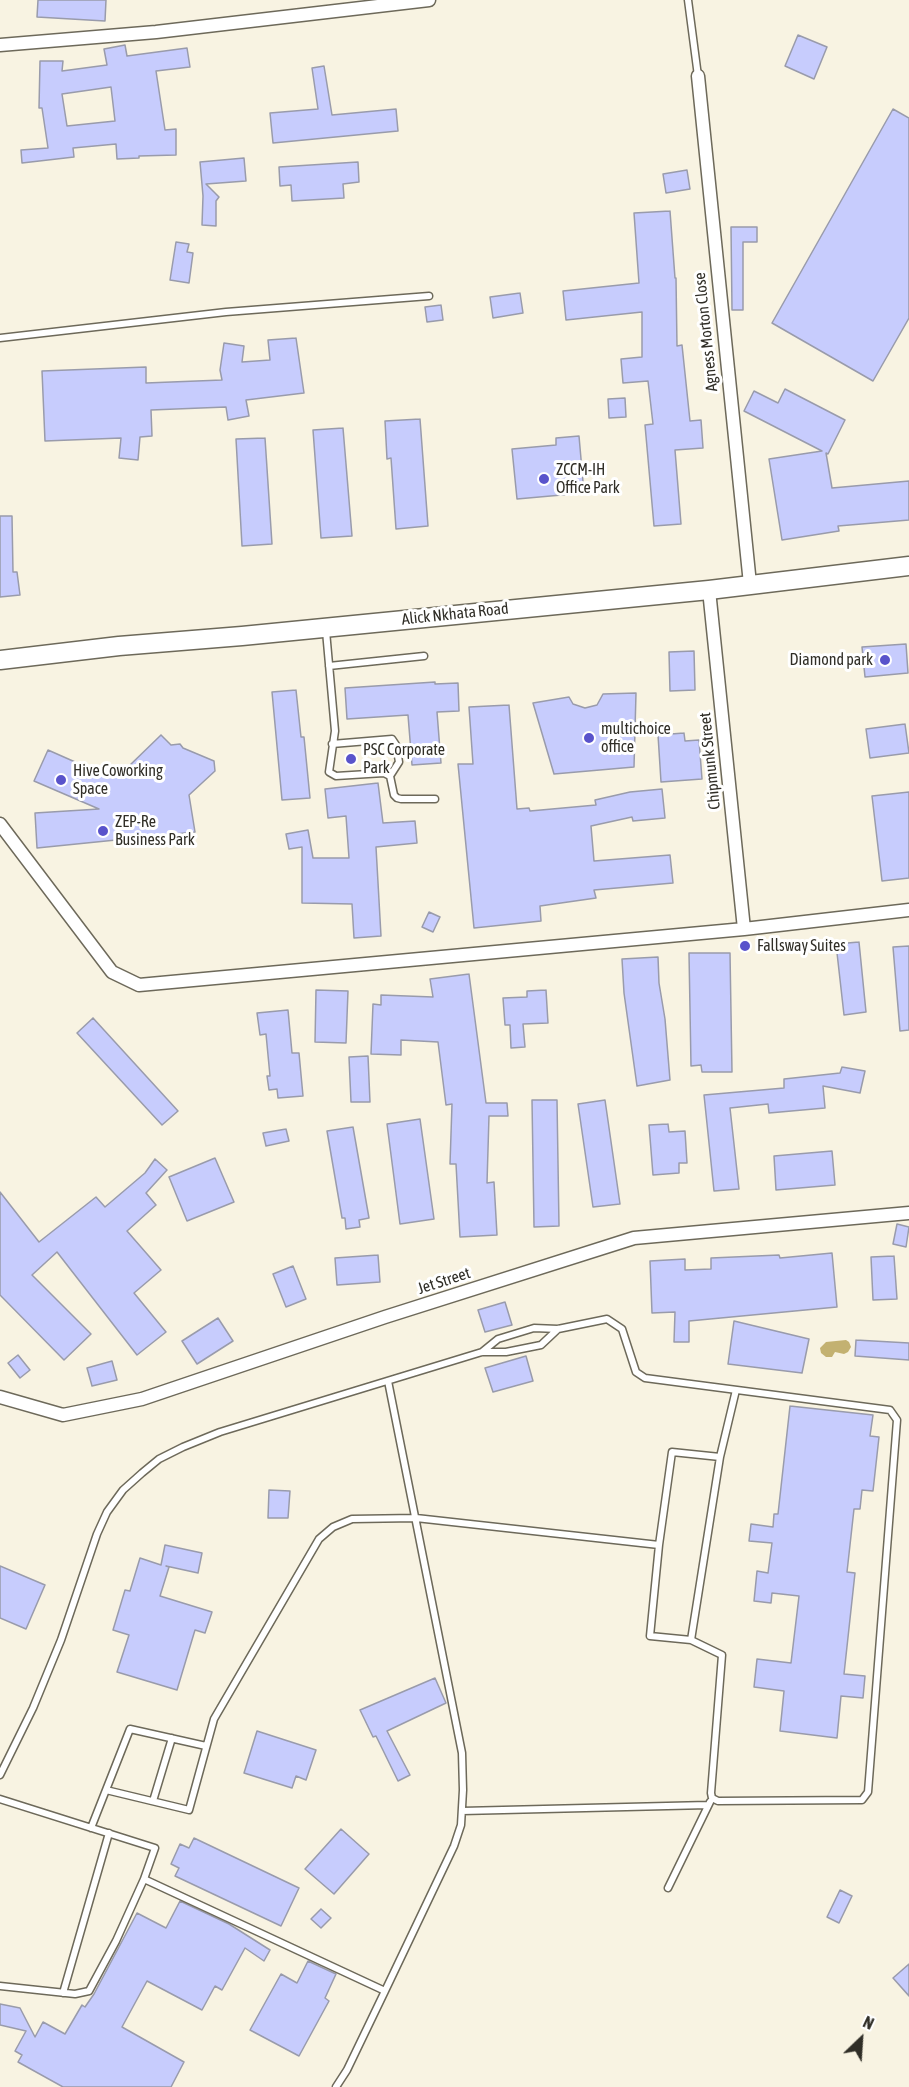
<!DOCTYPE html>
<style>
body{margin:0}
#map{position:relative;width:909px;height:2087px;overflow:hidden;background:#f8f3e2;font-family:"Asap Condensed",sans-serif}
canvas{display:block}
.north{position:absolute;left:831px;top:2009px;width:60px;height:60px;-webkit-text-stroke:4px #fff;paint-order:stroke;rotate:25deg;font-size:16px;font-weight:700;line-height:24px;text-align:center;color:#302e27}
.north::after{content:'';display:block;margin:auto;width:21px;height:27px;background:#302e27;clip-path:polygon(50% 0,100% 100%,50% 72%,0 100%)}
</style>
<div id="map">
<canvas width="909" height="2087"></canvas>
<div class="north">N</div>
</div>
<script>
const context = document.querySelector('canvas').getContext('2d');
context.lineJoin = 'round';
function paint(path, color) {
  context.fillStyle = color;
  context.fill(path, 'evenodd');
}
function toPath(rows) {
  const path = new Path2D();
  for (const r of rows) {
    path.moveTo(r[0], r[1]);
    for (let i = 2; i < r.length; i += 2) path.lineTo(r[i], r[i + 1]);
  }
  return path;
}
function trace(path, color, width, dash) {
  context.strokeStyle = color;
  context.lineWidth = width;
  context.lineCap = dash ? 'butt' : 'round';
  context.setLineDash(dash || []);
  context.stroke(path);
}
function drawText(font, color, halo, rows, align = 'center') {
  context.font = font + ' "Asap Condensed",sans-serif';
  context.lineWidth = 6;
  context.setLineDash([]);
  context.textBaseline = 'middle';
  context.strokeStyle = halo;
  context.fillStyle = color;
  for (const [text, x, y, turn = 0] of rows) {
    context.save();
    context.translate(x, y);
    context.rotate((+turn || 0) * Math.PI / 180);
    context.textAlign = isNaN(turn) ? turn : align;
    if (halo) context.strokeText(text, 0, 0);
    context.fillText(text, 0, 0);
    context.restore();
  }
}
paint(toPath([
 [846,1340,849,1342,851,1347,848,1352,844,1354,835,1352,832,1357,826,1357,821,1353,820,1348,826,1342]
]), '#c3b171');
const building = toPath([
 [38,0,106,0,105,21,37,17,38,0],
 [798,35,827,47,814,79,785,66,798,35],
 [125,45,127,56,187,48,190,67,156,71,165,130,176,129,176,155,139,156,139,158,117,159,116,144,73,148,74,157,22,163,21,150,48,148,42,108,39,108,40,61,63,61,62,71,107,65,104,49,125,45],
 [111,87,115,121,67,126,62,94,111,87],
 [324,66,332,115,396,109,398,131,273,143,270,113,318,109,312,68,324,66],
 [893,109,909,118,909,318,873,381,772,323,893,109],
 [244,158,246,181,206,184,219,197,216,201,216,226,202,225,203,196,200,162,244,158],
 [358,162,359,182,343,184,344,198,292,201,291,185,280,186,279,167,358,162],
 [687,170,690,189,666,193,663,174,687,170],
 [670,211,675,278,676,278,677,346,682,345,690,421,701,420,703,448,675,450,681,524,654,526,645,425,653,424,648,381,623,383,621,359,642,357,642,312,566,320,563,291,639,283,634,213,670,211],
 [731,227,757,227,757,242,743,242,743,310,732,310,731,227],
 [176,242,189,244,187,252,193,253,189,283,170,280,176,242],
 [520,293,523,313,493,318,490,297,520,293],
 [441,305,443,320,427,322,425,307,441,305],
 [296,338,304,393,246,400,249,416,228,420,226,407,151,410,152,436,140,437,138,460,119,458,121,438,45,441,42,371,146,367,146,383,222,380,220,370,224,343,244,346,242,362,270,360,268,340,296,338],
 [785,389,845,420,828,454,826,453,832,488,909,481,909,520,838,526,839,531,782,540,769,459,822,451,744,411,754,391,778,403,785,389],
 [625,398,626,417,609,418,608,399,625,398],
 [420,419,428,526,396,529,391,458,387,459,385,421,420,419],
 [343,428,352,536,321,538,313,430,343,428],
 [579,436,584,493,517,499,512,449,556,445,556,438,579,436],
 [265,438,272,544,242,546,236,439,265,438],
 [0,516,12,516,13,572,17,572,20,595,0,597,0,516],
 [906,644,908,673,865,677,862,647,906,644],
 [694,651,695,690,670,691,669,652,694,651],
 [435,682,435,684,458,683,459,711,437,712,441,763,412,765,408,715,347,719,345,688,435,682],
 [296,690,301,737,304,737,310,798,282,800,272,692,296,690],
 [636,693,634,767,554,774,533,703,569,697,573,704,585,708,597,705,603,694,636,693],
 [509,705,517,809,529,808,530,811,596,805,595,800,630,792,662,789,665,818,633,821,632,817,591,826,594,861,670,855,673,883,594,890,596,898,540,906,541,921,474,928,458,764,473,764,469,707,509,705],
 [905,724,909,753,870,758,866,729,905,724],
 [684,733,685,741,699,740,702,779,661,782,658,735,684,733],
 [161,735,171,745,180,744,183,748,214,761,215,771,189,795,195,832,37,848,35,813,99,809,34,781,48,750,91,769,112,768,129,766,161,735],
 [378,783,383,823,415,821,417,843,376,847,381,936,354,938,352,904,302,903,302,847,289,849,286,834,308,830,313,858,349,858,346,816,328,818,325,789,378,783],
 [909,792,909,878,882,881,872,796,909,792],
 [429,912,440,917,433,932,422,927,429,912],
 [859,942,866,1012,844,1015,836,944,859,942],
 [909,946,909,1030,900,1031,893,947,909,946],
 [689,953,730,953,732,1072,702,1072,701,1065,691,1066,689,953],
 [658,957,659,983,665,1019,670,1080,637,1086,624,993,622,959,658,957],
 [469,974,486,1103,507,1103,508,1116,489,1116,487,1183,494,1182,497,1235,460,1237,456,1164,450,1164,452,1104,446,1105,438,1042,401,1040,401,1055,371,1054,373,1004,381,1005,381,995,433,997,430,979,469,974],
 [316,990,348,991,346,1043,315,1042,316,990],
 [546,990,548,1023,523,1024,525,1047,511,1048,510,1025,505,1025,503,998,527,997,527,991,546,990],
 [288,1010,292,1053,299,1053,303,1096,278,1098,277,1089,269,1090,267,1076,270,1076,266,1034,260,1035,257,1013,288,1010],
 [93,1018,178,1111,162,1125,77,1033,93,1018],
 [368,1056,370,1102,351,1102,349,1057,368,1056],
 [842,1067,865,1071,860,1093,823,1086,825,1108,769,1113,768,1104,730,1108,739,1189,714,1191,704,1095,784,1088,784,1079,840,1073,842,1067],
 [532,1100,557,1100,559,1226,534,1227,532,1100],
 [605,1100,620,1204,593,1207,578,1104,605,1100],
 [420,1119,434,1219,400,1224,387,1124,420,1119],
 [668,1124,669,1132,685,1131,687,1163,679,1163,679,1173,653,1175,649,1125,668,1124],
 [353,1127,369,1218,359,1220,360,1227,346,1229,345,1218,342,1218,327,1131,353,1127],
 [286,1129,289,1141,266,1146,263,1133,286,1129],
 [832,1151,835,1185,776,1190,774,1156,832,1151],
 [215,1158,234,1202,187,1221,169,1177,215,1158],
 [155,1159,167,1170,146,1193,156,1205,127,1231,161,1270,134,1293,166,1332,137,1355,57,1252,32,1275,91,1334,64,1360,0,1295,0,1192,39,1242,96,1197,105,1207,145,1173,155,1159],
 [897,1224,909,1227,906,1247,893,1244,897,1224],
 [832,1253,837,1307,689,1321,689,1342,674,1342,675,1312,652,1313,650,1261,685,1259,685,1270,711,1269,711,1258,779,1255,780,1258,832,1253],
 [378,1255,380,1282,337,1285,335,1258,378,1255],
 [894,1256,897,1299,873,1300,871,1257,894,1256],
 [293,1266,306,1299,286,1307,273,1274,293,1266],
 [505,1302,512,1325,485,1332,478,1310,505,1302],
 [218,1318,233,1341,197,1364,182,1341,218,1318],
 [734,1321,809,1339,802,1373,728,1364,734,1321],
 [856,1340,909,1343,909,1360,855,1356,856,1340],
 [18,1355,30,1370,20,1378,8,1363,18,1355],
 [526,1356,533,1381,493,1392,485,1368,526,1356],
 [112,1361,117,1380,92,1386,87,1368,112,1361],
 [790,1406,873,1415,870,1436,879,1437,873,1491,862,1490,860,1509,854,1509,847,1572,855,1573,844,1674,865,1676,863,1698,841,1696,837,1738,780,1731,784,1691,754,1687,757,1659,791,1663,799,1596,772,1593,771,1603,754,1601,757,1571,768,1573,772,1543,749,1541,751,1524,773,1527,774,1514,778,1514,790,1406],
 [269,1490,290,1491,288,1518,268,1518,269,1490],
 [165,1545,202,1553,198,1573,166,1566,169,1567,160,1596,212,1612,205,1633,195,1630,177,1690,117,1672,129,1635,113,1630,125,1590,130,1591,140,1558,161,1565,165,1545],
 [0,1566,45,1585,26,1629,0,1618,0,1566],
 [435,1678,446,1703,387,1731,410,1775,398,1781,376,1736,373,1737,360,1710,435,1678],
 [257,1731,316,1750,306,1780,296,1776,292,1788,244,1773,257,1731],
 [341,1829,369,1854,334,1894,305,1869,341,1829],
 [194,1838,299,1888,281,1926,175,1876,179,1868,171,1864,180,1844,189,1848,194,1838],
 [840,1890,852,1896,839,1923,827,1917,840,1890],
 [180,1901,229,1924,270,1950,264,1961,245,1948,222,1990,215,1986,202,2010,147,1981,122,2027,184,2062,171,2087,63,2087,18,2062,22,2055,15,2051,26,2031,0,2025,0,2004,20,2008,35,2037,43,2022,65,2034,82,2005,85,2007,94,1994,137,1913,166,1928,180,1901],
 [321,1909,331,1918,321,1928,311,1919,321,1909],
 [308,1961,336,1974,325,1998,329,2001,299,2056,250,2030,281,1974,297,1983,308,1961],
 [909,1964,909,1996,893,1978,909,1964]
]);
paint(building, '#c7ccfd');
trace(building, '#999bab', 1.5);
const service = toPath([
 [688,0,698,76],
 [0,338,226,312,429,296],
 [326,631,335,731,329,772,336,776,384,773,390,776,394,795,397,798,401,799,435,799],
 [329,666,424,656],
 [332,744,392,739,396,745,399,762,390,776],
 [482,1352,498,1339,534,1328,558,1329,607,1319,622,1329,636,1372,645,1378,890,1410,897,1420,868,1792,862,1800,718,1801,712,1798,711,1793,722,1655,691,1640],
 [720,1457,736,1390],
 [0,1775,33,1708,61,1640,97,1534,107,1512,123,1490,142,1473,159,1459,183,1447,220,1432,482,1352,506,1352,541,1345,558,1329],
 [106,1790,189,1810,214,1719,319,1539,333,1527,352,1519,416,1518,659,1545,650,1636,691,1640,720,1457,672,1452,659,1545],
 [0,1799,155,1848,144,1879,116,1941,89,1991,75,1994,0,1986],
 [153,1801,172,1738],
 [462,1811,708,1805],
 [91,1828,130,1729,206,1746],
 [144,1879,385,1991],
 [668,1888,710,1802],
 [63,1993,109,1833],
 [336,2087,347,2070,385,1991,454,1846,461,1825,463,1790,462,1753,388,1381]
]);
const minor = toPath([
 [0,45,156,32,429,0],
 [698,76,750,584],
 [709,590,744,929],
 [0,824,112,972,139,985,744,929,909,910],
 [0,1397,63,1415,142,1399,385,1317,634,1238,909,1213]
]);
const secondary = toPath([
 [0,660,119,646,242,636,709,590,909,566]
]);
trace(service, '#6d695a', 9);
trace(minor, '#6d695a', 15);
trace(secondary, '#6d695a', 21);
trace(service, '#fff', 6);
trace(minor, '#fff', 12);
trace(secondary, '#fff', 18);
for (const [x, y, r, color] of [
 [544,479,6,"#5953cb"],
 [885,660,6,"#5953cb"],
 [589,738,6,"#5953cb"],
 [351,759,6,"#5953cb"],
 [61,780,6,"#5953cb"],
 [103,831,6,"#5953cb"],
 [745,946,6,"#5953cb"]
]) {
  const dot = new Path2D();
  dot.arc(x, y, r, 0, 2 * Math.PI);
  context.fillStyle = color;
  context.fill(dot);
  trace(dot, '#fff', 2);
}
drawText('16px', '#302e27', '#fff', [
 ["Agness Morton Close",706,332,-96],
 ["Alick Nkhata Road",455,614,-6],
 ["Chipmunk Street",710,761,-96],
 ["Jet Street",444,1281,-18]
]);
drawText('16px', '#302e27', '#fff', [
 ["ZCCM-IH",556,470],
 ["Office Park",556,488],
 ["Diamond park",873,660,"right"],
 ["multichoice",601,729],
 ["office",601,747],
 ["PSC Corporate",363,750],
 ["Park",363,768],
 ["Hive Coworking",73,771],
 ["Space",73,789],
 ["ZEP-Re",115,822],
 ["Business Park",115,840],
 ["Fallsway Suites",757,946]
], 'left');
</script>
